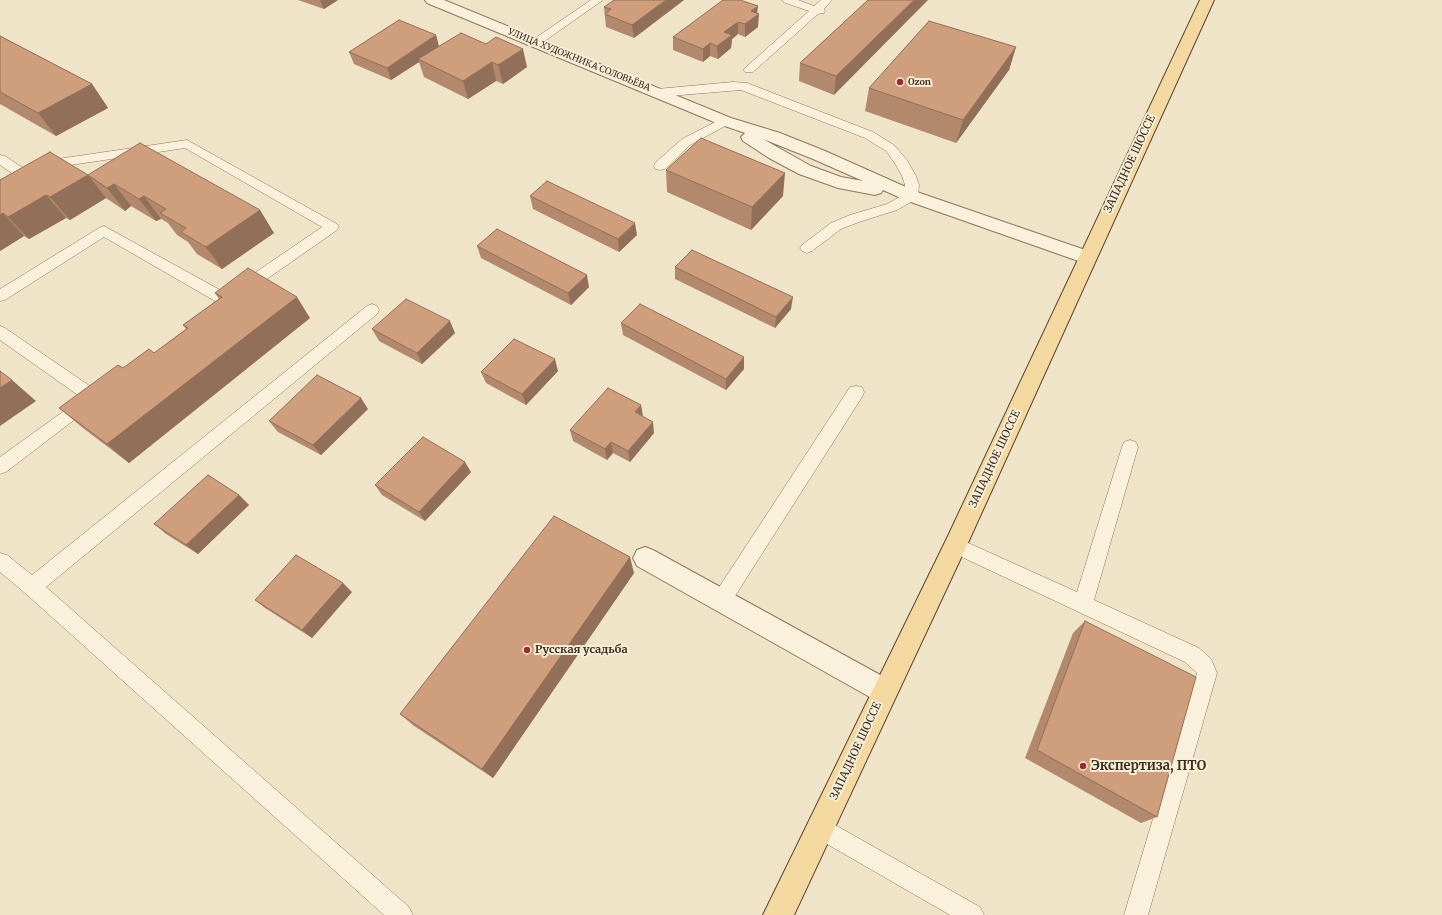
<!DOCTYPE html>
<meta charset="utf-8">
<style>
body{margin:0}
canvas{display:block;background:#f0e4c8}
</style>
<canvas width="1442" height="915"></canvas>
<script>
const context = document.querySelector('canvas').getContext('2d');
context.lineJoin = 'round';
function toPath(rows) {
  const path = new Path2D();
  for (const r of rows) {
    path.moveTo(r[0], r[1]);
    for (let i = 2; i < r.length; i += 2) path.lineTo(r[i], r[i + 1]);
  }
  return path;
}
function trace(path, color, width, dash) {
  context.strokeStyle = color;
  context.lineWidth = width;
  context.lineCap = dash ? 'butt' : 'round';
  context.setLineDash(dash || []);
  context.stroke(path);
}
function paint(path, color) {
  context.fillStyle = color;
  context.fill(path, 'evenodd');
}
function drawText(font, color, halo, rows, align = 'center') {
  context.font = font + ' Merriweather,serif';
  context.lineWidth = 4;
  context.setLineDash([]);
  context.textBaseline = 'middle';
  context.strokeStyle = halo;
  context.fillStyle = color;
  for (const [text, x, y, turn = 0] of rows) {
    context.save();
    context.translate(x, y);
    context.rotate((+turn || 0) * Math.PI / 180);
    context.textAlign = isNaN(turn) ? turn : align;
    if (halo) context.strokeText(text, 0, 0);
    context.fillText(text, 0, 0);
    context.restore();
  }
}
const service = toPath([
 [591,0,603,0,539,45,531,45,529,43,531,41,591,0],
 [782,0,798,0,814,6,821,0,832,0,824,9,825,11,824,13,818,14,753,72,745,72,743,70,745,68,809,11,783,2,782,0],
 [733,82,747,83,873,132,894,145,907,160,916,176,919,185,918,196,916,199,897,210,859,222,841,229,812,251,807,253,802,251,800,248,802,245,831,223,850,215,887,204,905,194,905,185,902,176,896,165,886,151,865,138,741,90,657,97,653,96,651,93,653,90,657,89,733,82],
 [725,117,729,118,731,121,729,124,690,145,665,169,660,170,655,169,654,166,655,163,682,139,725,117],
 [187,140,337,224,339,227,337,230,247,293,242,294,237,293,235,289,237,285,322,227,185,148,44,169,39,168,38,165,39,162,44,161,187,140],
 [0,155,5,156,29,172,31,175,29,178,24,179,19,178,0,165,0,155],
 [104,226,231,296,233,300,231,304,222,311,217,312,212,311,210,307,215,301,104,237,5,300,0,301,0,289,99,228,104,226],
 [372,304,377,306,379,310,377,314,46,587,409,907,413,915,384,915,25,593,0,572,0,553,7,555,32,575,367,306,372,304],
 [0,326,5,328,100,393,102,398,100,403,95,404,6,472,0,474,0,457,82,398,0,340,0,326],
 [856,386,862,387,864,392,862,397,728,607,721,610,714,607,712,601,714,595,850,387,856,386],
 [1130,440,1136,442,1138,447,1094,600,1199,648,1211,659,1217,673,1148,915,1124,915,1197,673,1185,662,949,551,946,545,949,539,955,537,1077,592,1122,447,1124,442,1130,440],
 [821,817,980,907,984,915,950,915,813,836,810,828,813,820,821,817]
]);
const minor = toPath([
 [425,0,444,0,731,118,780,133,825,151,917,192,1094,253,1096,258,1094,263,1087,264,905,200,883,190,881,193,875,195,838,188,799,174,769,158,743,141,741,137,745,133,719,124,427,3,425,0],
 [763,139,813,159,863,181,841,177,811,166,763,139],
 [645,547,653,550,893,682,897,691,893,700,884,704,875,700,637,566,633,558,637,550,645,547]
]);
const primary = toPath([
 [1200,0,1214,0,967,545,794,915,763,915,947,538,1200,0]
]);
trace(service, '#8d765c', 1);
trace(minor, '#8d765c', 2);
trace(primary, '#5b4430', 2);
paint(service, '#faf1dc');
paint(minor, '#faf1dc');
paint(primary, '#f3d9a0');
paint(toPath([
 [298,0,338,0,324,9],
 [684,0,634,38,606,27,604,7],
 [868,0,834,95,799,81,800,63],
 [757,13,758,27,745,37,738,34,732,39,731,48,718,59,710,56,703,62,673,50,673,37],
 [436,35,439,46,527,67,503,84,496,81,468,99,424,77,419,62,391,80,354,64,349,52],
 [0,36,92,84,108,108,56,136,0,104],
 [1016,47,1009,70,956,143,865,111,869,88],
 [666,170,783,196,751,230,667,192],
 [88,175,274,233,222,269,197,254,188,242,177,235,168,223,161,219,156,221,131,206,125,211,106,198],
 [88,175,106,198,70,220,66,218,29,239,24,236,0,251,0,180],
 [530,196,637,235,619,252,533,209],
 [477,246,589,287,571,305,481,258],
 [675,267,791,309,775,328,675,279],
 [215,293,310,318,129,463,83,428,59,408,154,353,186,329,183,325,219,299],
 [621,323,744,369,726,390,623,335],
 [372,329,455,333,422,364,379,341],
 [558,371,526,405,486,383,481,372],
 [368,409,321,455,278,432,269,421],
 [643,417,654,433,630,462,613,453,607,460,573,441,570,430],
 [471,472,425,521,382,495,375,485],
 [239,495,249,505,198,554,166,534,154,524],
 [634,573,493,778,414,726,400,714],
 [352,592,312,638,265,608,255,600],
 [1085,621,1157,817,1141,823,1025,758,1073,633]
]), '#b2896c');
paint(toPath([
 [320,0,338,0,324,9],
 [666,0,684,0,634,38,632,25],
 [914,0,928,0,834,95,836,76],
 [758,6,757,15,759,14,758,27,745,37,745,24,751,11],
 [738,22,738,34,732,39,731,48,718,59,717,46,724,32],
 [436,35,439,48,418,59,419,62,391,80,387,68],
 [710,43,710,56,703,62,703,49],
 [1016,47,1009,70,956,143,963,120],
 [523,49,527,67,503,84,498,65],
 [492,62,496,81,468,99,463,81],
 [92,84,108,108,56,136,38,113],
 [785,173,783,196,751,230,752,207],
 [88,175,106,198,70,220,50,197],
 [114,184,131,206,125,211,107,188],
 [46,195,66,218,29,239,8,217],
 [144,196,161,219,156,221,139,199],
 [260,210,274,233,222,269,206,247],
 [3,213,24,236,0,251,0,215],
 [635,223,637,235,619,252,618,239],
 [587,275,589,287,571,305,568,293],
 [297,297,310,318,129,463,107,444],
 [793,297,791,309,775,328,776,317],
 [450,321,455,333,422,364,417,353],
 [744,357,744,369,726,390,726,379],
 [555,359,558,371,526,405,522,394],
 [12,380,36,401,0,426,0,388],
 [361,398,368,409,321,455,313,445],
 [641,405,643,416,635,412],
 [653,422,654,433,630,462,628,451],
 [611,442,613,453,607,460,605,449],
 [465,462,471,472,425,521,419,512],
 [239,495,249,505,198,554,186,545],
 [630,557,634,573,493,778,482,769],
 [343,583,352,592,312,638,302,630]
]), '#916f58');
const building = toPath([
 [614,0,666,0,632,25,605,14,611,9,604,7,614,0],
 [723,0,740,0,758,6,751,11,759,14,745,24,738,22,724,32,732,35,717,46,710,43,703,49,673,37,723,0],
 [868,0,914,0,836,76,800,63,868,0],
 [399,20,436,35,387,68,349,52,399,20],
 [929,21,1016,47,963,120,869,88,929,21],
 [461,33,486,44,496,37,523,49,498,65,492,62,463,81,418,59,461,33],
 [0,36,92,84,38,113,0,92,0,36],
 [701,138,785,173,752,207,666,170,701,138],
 [140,143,260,210,206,247,181,232,186,228,160,213,166,209,144,196,139,199,114,184,107,188,88,175,140,143],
 [50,152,88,175,50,197,46,195,8,217,3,213,0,215,0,180,50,152],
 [547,181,635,223,618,239,530,196,547,181],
 [497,229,587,275,568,293,477,246,497,229],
 [692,250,793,297,776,317,675,267,692,250],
 [248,268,297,297,107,444,59,408,118,365,123,368,149,349,154,353,188,328,183,325,222,297,215,293,248,268],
 [406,299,450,321,417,353,372,329,406,299],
 [640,304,744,357,726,379,621,323,640,304],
 [514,339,555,359,522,394,481,372,514,339],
 [0,371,12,380,0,388,0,371],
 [317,375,361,398,313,445,269,421,317,375],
 [608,388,641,405,635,412,653,422,628,451,611,442,605,449,570,430,608,388],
 [423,437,465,462,419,512,375,485,423,437],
 [208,475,239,495,186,545,154,524,208,475],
 [554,516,630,557,482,769,400,714,554,516],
 [296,555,343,583,302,630,255,600,296,555],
 [1085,621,1196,677,1157,817,1037,750,1085,621]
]);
paint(building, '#cf9f7d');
trace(building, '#916f58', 1);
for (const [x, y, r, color] of [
 [900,82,4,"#9e2a2b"],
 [527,650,4,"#9e2a2b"],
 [1083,766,4,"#9e2a2b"]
]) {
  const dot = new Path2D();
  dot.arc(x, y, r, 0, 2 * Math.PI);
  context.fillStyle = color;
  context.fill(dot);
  trace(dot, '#f7eed8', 1.5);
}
drawText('9px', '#3d2e20', '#f7eed8', [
 ["УЛИЦА ХУДОЖНИКА СОЛОВЬЁВА",579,60,22]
]);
drawText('bold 9px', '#3d2e20', '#f7eed8', [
 ["Ozon",908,82]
], 'left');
drawText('11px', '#3d2e20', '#f7eed8', [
 ["ЗАПАДНОЕ ШОССЕ",1130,164,-65],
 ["ЗАПАДНОЕ ШОССЕ",995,459,-65],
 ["ЗАПАДНОЕ ШОССЕ",856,751,-65]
]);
drawText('bold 11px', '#3d2e20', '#f7eed8', [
 ["Русская усадьба",535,650]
], 'left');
drawText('bold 13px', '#3d2e20', '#f7eed8', [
 ["Экспертиза, ПТО",1091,766]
], 'left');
</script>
